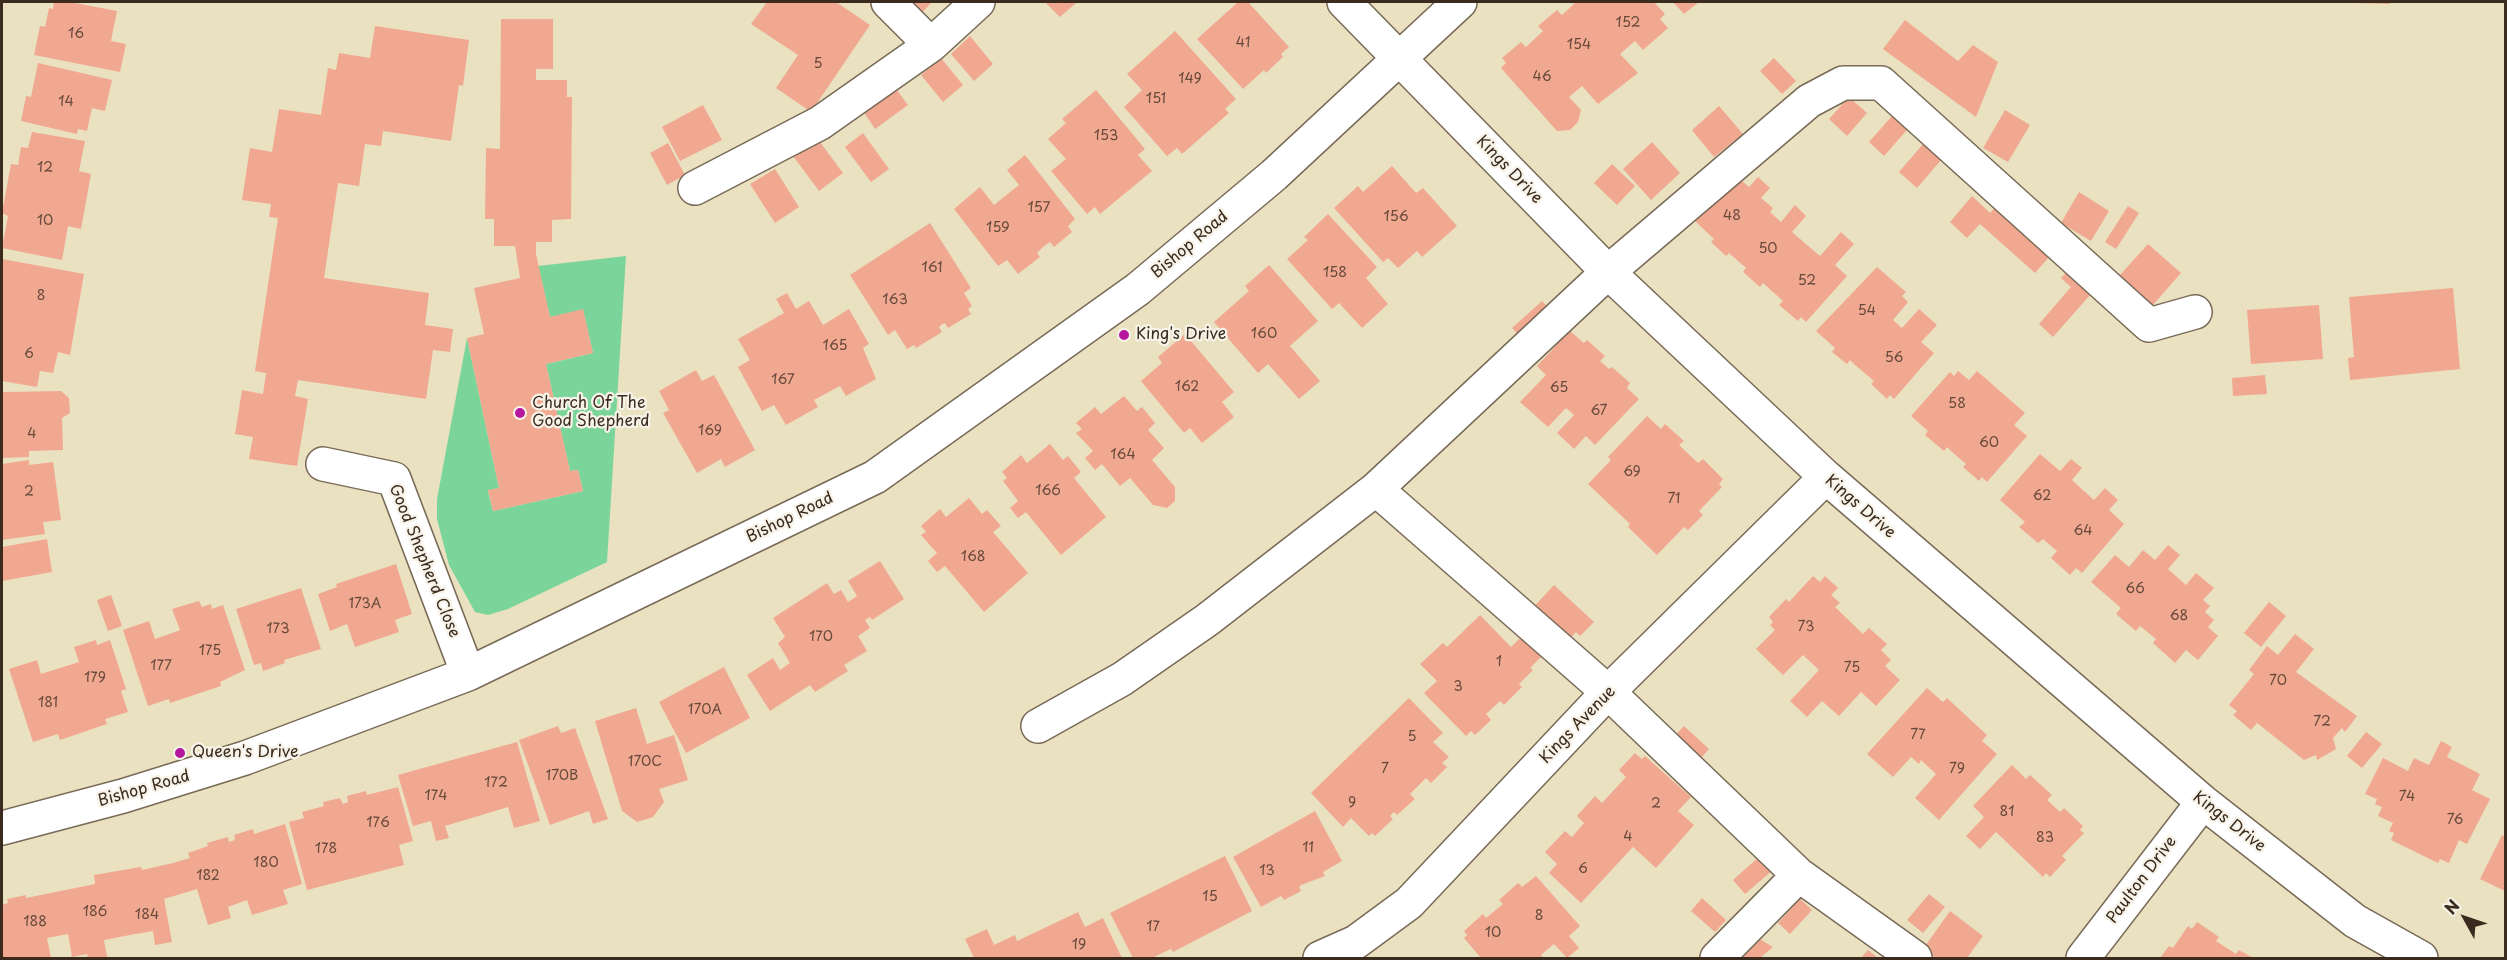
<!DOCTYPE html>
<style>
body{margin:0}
#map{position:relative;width:2507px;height:960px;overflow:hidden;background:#eae1c1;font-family:"Playpen Sans",sans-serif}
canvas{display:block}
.frame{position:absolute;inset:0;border:3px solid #3b2a1e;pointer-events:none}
.north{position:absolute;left:2435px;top:888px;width:60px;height:60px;-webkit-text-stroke:4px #f7f3e8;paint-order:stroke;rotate:310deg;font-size:16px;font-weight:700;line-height:24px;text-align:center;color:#3b2a1e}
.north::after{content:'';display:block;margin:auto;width:21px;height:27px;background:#3b2a1e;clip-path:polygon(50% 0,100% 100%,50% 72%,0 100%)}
</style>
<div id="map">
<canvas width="2507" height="960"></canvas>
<div class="frame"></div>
<div class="north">N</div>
</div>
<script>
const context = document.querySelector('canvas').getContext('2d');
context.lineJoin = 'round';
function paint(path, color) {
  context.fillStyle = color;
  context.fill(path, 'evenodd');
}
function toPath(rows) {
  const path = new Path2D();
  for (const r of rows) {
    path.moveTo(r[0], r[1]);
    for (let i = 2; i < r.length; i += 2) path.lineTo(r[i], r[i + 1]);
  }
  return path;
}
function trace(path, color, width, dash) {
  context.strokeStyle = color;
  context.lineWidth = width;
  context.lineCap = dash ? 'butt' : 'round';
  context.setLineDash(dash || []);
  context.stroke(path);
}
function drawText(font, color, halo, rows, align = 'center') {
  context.font = font + ' "Playpen Sans",sans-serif';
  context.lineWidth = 4.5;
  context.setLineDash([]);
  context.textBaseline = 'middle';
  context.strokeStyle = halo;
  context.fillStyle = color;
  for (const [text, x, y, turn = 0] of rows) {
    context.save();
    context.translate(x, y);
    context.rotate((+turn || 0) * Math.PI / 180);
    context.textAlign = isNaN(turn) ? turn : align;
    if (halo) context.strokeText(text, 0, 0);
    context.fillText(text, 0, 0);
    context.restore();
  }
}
paint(toPath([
 [626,256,607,562,508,609,488,615,475,612,449,565,437,519,437,499,467,338,499,488,488,491,493,511,583,491,578,470,570,471,546,364,593,353,583,310,550,317,538,266]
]), '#7bd59a');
paint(toPath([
 [54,2,70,2,117,11,111,41,126,44,120,72,34,55,40,26,45,27,49,8,53,9],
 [767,2,836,2,870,25,811,112,776,88,798,55,751,24],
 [906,2,932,2,920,15],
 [1045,2,1074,2,1076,3,1060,17],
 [1238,2,1248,2,1289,47,1281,54,1283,57,1266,73,1264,70,1243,89,1197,39],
 [1576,2,1654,2,1665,14,1660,19,1668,28,1643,50,1635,41,1620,54,1638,73,1598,104,1582,86,1569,97,1581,110,1578,122,1570,130,1557,131,1501,68,1506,63,1502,58,1521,42,1526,47,1543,31,1538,26,1557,10,1562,15],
 [1673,2,1699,2,1684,14],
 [2353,2,2390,2,2390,4,2353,3],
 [501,19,553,19,553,69,536,69,536,80,567,80,567,97,572,97,571,219,552,220,552,242,536,242,536,254,550,317,583,309,593,353,546,364,570,471,578,470,583,491,493,511,488,490,499,488,467,338,484,334,474,288,520,278,515,246,494,246,494,219,485,219,486,148,500,149],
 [1905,20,1958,61,1973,45,1998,62,1976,117,1883,49],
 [375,26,469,40,463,86,459,85,451,141,383,131,381,146,365,144,359,186,338,183,324,278,429,293,425,325,453,329,450,352,433,350,426,399,298,380,295,396,308,399,297,466,249,459,253,437,235,434,242,390,263,394,266,373,255,371,278,218,269,217,271,204,242,200,250,148,272,152,279,109,321,115,328,68,336,70,339,53,370,58],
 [1175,31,1236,99,1225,109,1229,113,1182,154,1177,148,1167,156,1124,107,1142,90,1127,74],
 [970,36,993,64,974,81,951,54],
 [941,58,963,85,943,102,921,75],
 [1774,58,1796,81,1782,94,1760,71],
 [38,63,112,80,105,111,92,108,87,131,78,129,77,134,21,121,26,96,31,97],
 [896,89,908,105,875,129,863,111],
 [1096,90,1145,149,1138,155,1152,171,1100,214,1095,207,1087,214,1051,171,1066,159,1048,139,1066,123,1062,119],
 [1849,97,1867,113,1847,136,1829,119],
 [703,105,722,140,680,161,662,127],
 [1719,106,1743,134,1714,157,1692,130],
 [1899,108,1914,122,1884,156,1869,142],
 [2005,110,2030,125,2008,162,1983,148],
 [32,132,85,141,79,171,91,174,81,229,68,226,62,260,2,248,8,216,2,213,11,164,18,165,21,147,28,148],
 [863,133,889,169,871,182,845,147],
 [817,138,843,173,819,191,793,156],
 [1652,142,1680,173,1651,200,1623,169],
 [668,143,685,175,667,185,650,153],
 [1923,144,1941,160,1917,188,1899,172],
 [1025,155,1075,219,1068,226,1072,232,1054,247,1050,242,1043,247,1037,253,1040,257,1018,274,1007,260,998,266,954,209,980,187,994,205,1019,185,1007,170],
 [1612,164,1635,186,1617,205,1594,183],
 [1392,166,1416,193,1423,188,1457,226,1422,257,1417,251,1398,268,1388,258,1383,262,1334,208,1358,186,1363,192],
 [775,169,799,207,775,223,750,184],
 [1758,177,1770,188,1761,198,1773,208,1770,212,1781,222,1795,205,1806,216,1792,232,1820,256,1841,232,1854,244,1835,265,1847,276,1806,322,1801,317,1798,321,1779,305,1783,301,1763,283,1760,287,1743,272,1746,268,1729,253,1726,256,1711,242,1714,239,1695,221,1734,180,1739,183,1742,181,1749,187],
 [2079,192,2109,211,2091,241,2061,223],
 [1972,196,1990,213,2003,199,2057,248,2035,273,1980,224,1967,238,1950,222],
 [2128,206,2139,213,2116,249,2105,242],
 [1328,214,1377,267,1366,278,1388,304,1362,328,1339,303,1332,309,1287,259,1308,240,1304,237],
 [930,223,971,288,964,293,972,306,968,309,971,314,948,328,945,323,941,325,939,327,942,332,916,348,914,345,907,349,895,330,888,335,850,275],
 [2148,244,2181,273,2152,306,2119,276],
 [2,259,84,274,70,355,58,352,53,373,40,371,37,387,2,381],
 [2074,264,2098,286,2053,337,2039,324,2071,287,2061,278],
 [1269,265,1318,321,1290,346,1320,381,1299,399,1268,364,1258,373,1214,322,1249,291,1245,286],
 [1877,267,1906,292,1902,296,1908,302,1893,320,1902,328,1919,309,1937,325,1921,342,1934,353,1894,399,1890,395,1887,399,1871,384,1874,381,1854,364,1850,360,1847,364,1832,352,1835,348,1816,331],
 [2453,288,2460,369,2350,380,2348,358,2354,357,2349,297],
 [787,293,796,309,809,301,823,325,849,309,869,344,863,348,876,379,846,396,840,386,814,400,818,407,786,425,774,405,762,411,738,367,750,360,738,339,784,313,776,299],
 [1542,301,1554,314,1525,342,1512,328],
 [2319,305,2323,359,2251,364,2247,310],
 [1570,331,1584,343,1587,340,1605,356,1600,361,1609,369,1612,367,1630,383,1627,388,1639,399,1595,445,1586,436,1574,449,1557,433,1574,415,1566,408,1548,427,1520,402,1546,375,1537,366],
 [1185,334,1234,392,1222,402,1234,417,1202,443,1190,428,1184,433,1141,381,1162,363,1158,357],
 [696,370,702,381,714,375,755,450,725,467,721,459,697,473,663,413,669,410,659,391],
 [1958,371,1969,380,1977,371,2025,413,2014,425,2027,436,1987,482,1982,477,1979,481,1963,467,1966,464,1951,451,1947,447,1944,451,1925,435,1928,431,1911,416,1950,372,1954,376],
 [2265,375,2267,394,2233,396,2232,378],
 [61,391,69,398,70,413,62,418,63,450,29,451,29,457,2,458,2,392],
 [1124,396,1137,411,1142,407,1155,423,1148,430,1164,448,1152,460,1175,487,1175,501,1167,508,1153,505,1130,478,1120,486,1102,464,1095,470,1085,458,1093,451,1076,433,1082,429,1076,423,1095,407,1101,414],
 [1647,416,1661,429,1665,424,1684,441,1679,445,1698,463,1703,459,1723,479,1719,484,1722,487,1699,511,1703,515,1688,530,1684,527,1657,555,1628,527,1630,524,1588,484,1611,460,1608,457],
 [1050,444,1063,460,1068,456,1081,472,1074,478,1106,517,1061,555,1026,512,1018,518,1010,508,1018,501,1003,481,1007,478,1002,472,1021,455,1027,463],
 [2040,454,2060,471,2071,459,2082,468,2072,480,2094,500,2105,488,2118,500,2109,510,2124,524,2082,573,2076,568,2070,575,2051,558,2057,551,2043,539,2038,543,2019,527,2025,522,2000,500],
 [29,460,29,465,53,462,61,520,43,522,45,534,2,540,2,464],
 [969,498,982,514,987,510,1001,526,993,532,1028,573,984,612,945,566,937,572,928,561,937,553,921,535,926,532,921,526,940,509,946,517],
 [47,539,52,572,2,581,2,547],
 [2168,545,2180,555,2168,569,2186,585,2196,573,2214,588,2203,600,2210,606,2205,612,2214,620,2208,627,2218,636,2198,660,2186,650,2175,663,2153,643,2156,639,2140,626,2136,631,2116,614,2121,608,2091,582,2115,555,2129,567,2143,550,2155,560],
 [880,561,904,599,872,620,870,617,865,620,870,628,858,636,867,651,844,665,848,671,815,692,810,685,770,711,747,675,773,658,780,670,790,663,778,643,785,637,773,618,827,583,834,594,841,590,848,602,857,596,848,581],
 [396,564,412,614,395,620,399,632,355,647,347,624,330,631,318,594,337,587,336,584],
 [1813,576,1820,582,1825,576,1838,588,1831,595,1840,603,1835,607,1863,634,1869,628,1887,644,1881,650,1891,660,1885,666,1900,680,1876,706,1861,692,1839,716,1822,701,1807,717,1790,701,1819,670,1803,655,1783,675,1756,649,1775,630,1770,625,1773,622,1769,617,1786,599,1789,602],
 [1554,585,1594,622,1580,636,1576,632,1563,645,1528,613],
 [301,588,321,649,284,660,285,663,263,671,261,663,254,665,236,609],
 [111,595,122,626,108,631,97,600],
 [199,601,202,607,211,604,212,609,223,605,245,670,220,682,221,686,170,703,169,699,148,706,123,630,149,621,155,639,175,632,180,630,172,609],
 [2269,602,2286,616,2261,647,2244,633],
 [1480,615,1511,647,1522,636,1542,656,1530,668,1533,670,1519,684,1522,687,1504,705,1500,701,1486,714,1491,720,1475,735,1471,731,1466,736,1424,693,1437,681,1420,664,1443,643,1447,647],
 [2295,634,2314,649,2296,672,2357,716,2345,732,2342,728,2333,738,2336,749,2317,760,2316,755,2304,760,2257,723,2251,730,2233,715,2237,711,2229,705,2254,674,2249,670,2267,646,2278,655],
 [96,640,97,645,110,640,126,689,121,691,128,712,105,719,107,724,60,740,58,734,33,742,9,669,37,660,41,674,79,662,74,647],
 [724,667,750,718,686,753,659,702],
 [1927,688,1943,702,1947,698,1987,735,1982,741,1997,754,1939,820,1915,798,1936,774,1921,760,1919,764,1911,757,1893,777,1867,754],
 [1409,698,1443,733,1433,742,1449,757,1442,763,1447,767,1431,783,1426,778,1410,794,1415,799,1397,815,1394,812,1390,816,1393,819,1375,836,1372,833,1369,836,1351,818,1343,827,1311,793],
 [636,708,647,744,674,735,688,780,659,789,664,802,653,817,637,822,622,811,595,721],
 [558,726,561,733,575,728,608,819,593,824,589,811,550,825,519,740],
 [1684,726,1709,749,1695,765,1670,741],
 [2366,732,2382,744,2362,768,2347,756],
 [2441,741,2452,747,2447,757,2480,774,2472,790,2490,799,2467,844,2459,840,2449,863,2440,859,2438,863,2391,840,2394,833,2389,831,2393,823,2378,816,2382,807,2375,804,2377,799,2365,794,2383,758,2408,771,2414,758,2429,765],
 [517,742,540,821,514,828,508,807,445,826,449,838,436,841,431,821,413,826,398,775],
 [1635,753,1642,759,1645,756,1691,797,1678,811,1694,825,1656,868,1633,847,1581,903,1549,873,1557,864,1545,852,1565,831,1572,837,1584,823,1577,816,1595,796,1602,803,1626,777,1619,770],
 [2012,765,2026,779,2030,775,2052,795,2047,800,2060,812,2064,808,2083,826,2080,830,2084,833,2062,856,2066,860,2050,877,2046,873,2043,877,1996,832,1980,849,1966,836,1984,817,1973,806],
 [398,787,413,841,399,845,404,865,307,890,289,822,304,818,302,812,324,806,323,802,340,798,343,804,348,802,347,796,366,791,367,795],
 [1315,811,1342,861,1323,872,1325,876,1301,885,1299,887,1301,891,1284,900,1281,896,1261,907,1233,857],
 [285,824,302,884,283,890,288,904,252,915,247,900,228,907,231,918,208,925,197,889,164,899,172,942,155,945,153,931,130,935,104,940,107,957,88,958,87,954,72,957,68,934,47,938,51,958,2,958,2,905,8,903,7,899,26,895,26,898,95,884,94,875,141,867,142,870,173,863,190,858,188,853,208,846,207,843,228,837,229,842,235,840,234,835,253,829,254,834],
 [2502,835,2505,837,2505,891,2480,879],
 [1761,855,1773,870,1745,894,1733,880],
 [1225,856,1252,911,1173,952,1171,949,1152,958,1133,958,1110,913],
 [1536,876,1580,926,1569,936,1579,948,1567,958,1554,944,1541,955,1544,958,1481,958,1464,938,1467,935,1464,931,1483,914,1486,918,1503,904,1499,900,1518,883,1522,887],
 [1929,894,1945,907,1923,933,1907,920],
 [1702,898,1726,920,1715,932,1691,911],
 [1800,899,1812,910,1790,934,1778,923],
 [1950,911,1983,936,1967,958,1936,958,1923,949],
 [1078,912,1085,927,1103,918,1122,958,974,958,965,939,987,929,994,945,1015,935,1017,941],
 [2197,922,2219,937,2216,941,2236,954,2239,950,2253,958,2160,958,2169,946,2173,948,2188,926,2192,929],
 [1758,938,1773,947,1760,958,1737,958],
 [1868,950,1878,958,1861,958]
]), '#f1a891');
const minor = toPath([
 [888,2,931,45],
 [1344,2,1608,272,1826,477,2203,802,2355,921,2421,958],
 [695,188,820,123,931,45,978,2],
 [323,464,394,479,468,674],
 [1376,489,1608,692,1799,875,1915,958],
 [1038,726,1122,679,1207,620,1376,489,1608,272,1809,101,1843,83,1881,83,2149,325,2195,312],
 [2,828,123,796,245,758,468,674,875,477,1138,289,1274,175,1460,2],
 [1320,958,1356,942,1409,903,1608,692,1826,477],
 [1717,958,1799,875],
 [2083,958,2203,802]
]);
trace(minor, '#786a57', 36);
trace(minor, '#fff', 33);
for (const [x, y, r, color] of [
 [1124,335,6,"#b5179e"],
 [520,413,6,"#b5179e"],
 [180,753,6,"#b5179e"]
]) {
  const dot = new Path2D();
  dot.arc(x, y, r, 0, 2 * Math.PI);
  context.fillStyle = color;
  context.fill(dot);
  trace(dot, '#f7f3e8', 2);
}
drawText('14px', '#684a3b', null, [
 ["152",1628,23],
 ["16",76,34],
 ["41",1243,43],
 ["154",1579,45],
 ["5",818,64],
 ["46",1542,77],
 ["149",1190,79],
 ["151",1156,99],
 ["14",66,102],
 ["153",1106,136],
 ["12",45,168],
 ["157",1039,208],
 ["48",1732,216],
 ["156",1396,217],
 ["10",45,221],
 ["159",998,228],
 ["50",1768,249],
 ["161",932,268],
 ["158",1335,273],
 ["52",1807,281],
 ["8",41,296],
 ["163",895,300],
 ["54",1867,311],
 ["160",1264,334],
 ["165",835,346],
 ["6",29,354],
 ["56",1894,358],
 ["167",783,380],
 ["162",1187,387],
 ["65",1559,388],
 ["58",1957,404],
 ["67",1599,411],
 ["169",710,431],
 ["4",32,434],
 ["60",1989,443],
 ["164",1123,455],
 ["69",1632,472],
 ["166",1048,491],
 ["2",29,492],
 ["62",2042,496],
 ["71",1674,499],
 ["64",2083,531],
 ["168",973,557],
 ["66",2135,589],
 ["173A",365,604],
 ["68",2179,616],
 ["73",1806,627],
 ["173",278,629],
 ["170",821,637],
 ["175",210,651],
 ["1",1499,662],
 ["177",161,666],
 ["75",1852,668],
 ["179",95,678],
 ["70",2278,681],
 ["3",1458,687],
 ["181",48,703],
 ["170A",705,710],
 ["72",2322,722],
 ["77",1918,735],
 ["5",1412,737],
 ["170C",645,762],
 ["7",1385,769],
 ["79",1957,769],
 ["170B",562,776],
 ["172",496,783],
 ["174",436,796],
 ["74",2407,797],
 ["9",1352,803],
 ["2",1656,804],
 ["81",2007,812],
 ["76",2455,820],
 ["176",378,823],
 ["4",1628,837],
 ["83",2045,838],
 ["11",1308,848],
 ["178",326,849],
 ["180",266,863],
 ["6",1583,869],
 ["13",1267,871],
 ["182",208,876],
 ["15",1210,897],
 ["186",95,912],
 ["184",147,915],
 ["8",1539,916],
 ["188",35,922],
 ["17",1153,927],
 ["10",1493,933],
 ["19",1079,945]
]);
drawText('16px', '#3b2a1e', '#f7f3e8', [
 ["Kings Drive",1509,170,46],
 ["Bishop Road",1190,245,-40],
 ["Kings Drive",1860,507,41],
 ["Bishop Road",790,518,-26],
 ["Good Shepherd Close",424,561,68],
 ["Kings Avenue",1578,725,-46],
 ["Bishop Road",144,789,-16],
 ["Kings Drive",2229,822,38],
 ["Paulton Drive",2142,880,-53]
]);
drawText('16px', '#3b2a1e', '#f7f3e8', [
 ["King's Drive",1136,335],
 ["Church Of The",532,404],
 ["Good Shepherd",532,422],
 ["Queen's Drive",192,753]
], 'left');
</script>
